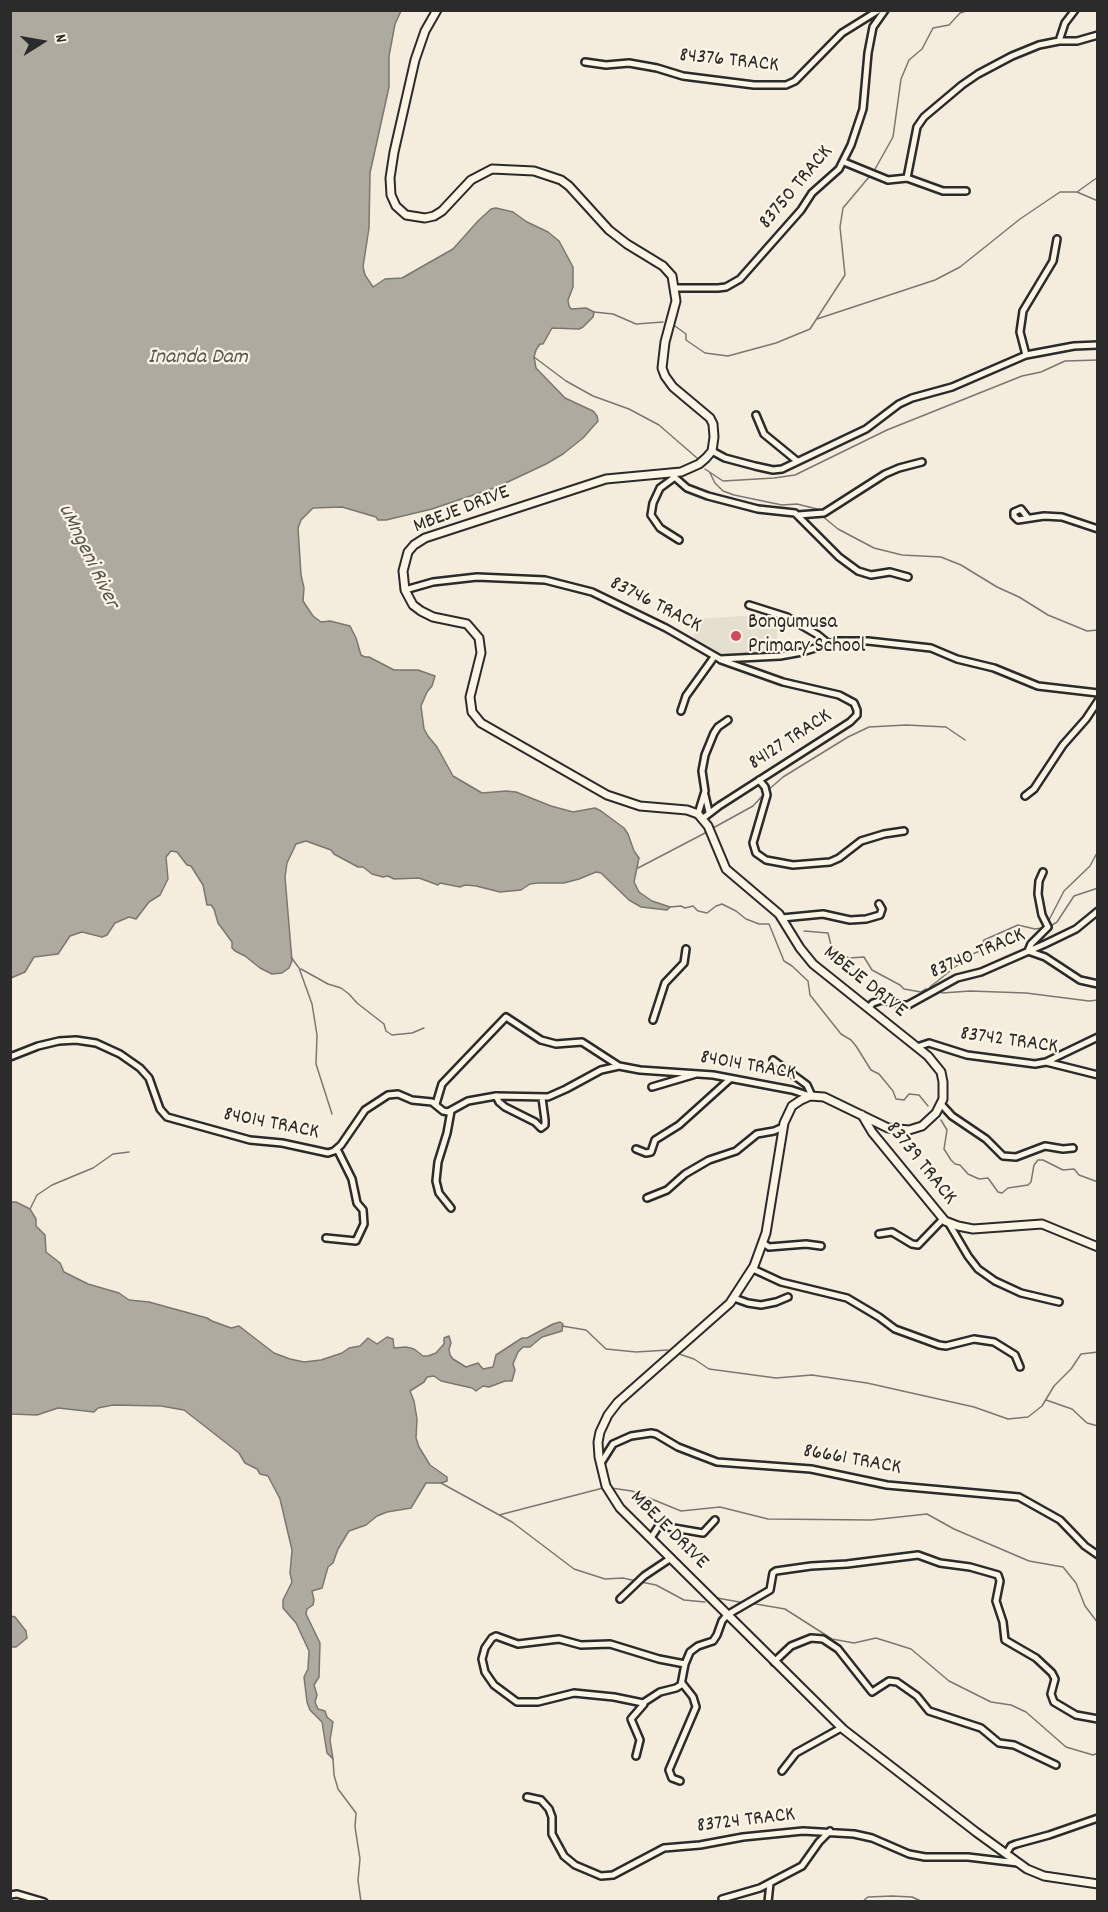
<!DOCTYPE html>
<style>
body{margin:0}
#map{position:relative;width:1108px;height:1912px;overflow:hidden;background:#f4edde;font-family:Dekko,sans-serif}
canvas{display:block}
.frame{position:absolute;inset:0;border:12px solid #2b2b2b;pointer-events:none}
.north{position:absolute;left:12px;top:12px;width:60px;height:60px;-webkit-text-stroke:4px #fcf5e5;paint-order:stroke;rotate:79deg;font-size:16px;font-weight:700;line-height:24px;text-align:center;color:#2b2b2b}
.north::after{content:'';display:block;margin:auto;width:21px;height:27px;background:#2b2b2b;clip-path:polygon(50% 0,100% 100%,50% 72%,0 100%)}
</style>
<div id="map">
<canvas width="1108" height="1912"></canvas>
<div class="frame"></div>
<div class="north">N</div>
</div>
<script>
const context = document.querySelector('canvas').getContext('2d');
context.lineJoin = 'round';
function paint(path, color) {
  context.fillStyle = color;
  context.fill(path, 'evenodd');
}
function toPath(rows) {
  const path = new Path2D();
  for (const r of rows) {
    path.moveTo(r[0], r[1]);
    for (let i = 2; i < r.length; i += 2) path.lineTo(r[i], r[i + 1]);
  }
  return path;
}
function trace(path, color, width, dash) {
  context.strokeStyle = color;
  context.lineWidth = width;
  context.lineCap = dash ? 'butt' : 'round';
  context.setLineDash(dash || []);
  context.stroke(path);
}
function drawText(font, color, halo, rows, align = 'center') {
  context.font = font + ' Dekko,sans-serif';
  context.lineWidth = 4.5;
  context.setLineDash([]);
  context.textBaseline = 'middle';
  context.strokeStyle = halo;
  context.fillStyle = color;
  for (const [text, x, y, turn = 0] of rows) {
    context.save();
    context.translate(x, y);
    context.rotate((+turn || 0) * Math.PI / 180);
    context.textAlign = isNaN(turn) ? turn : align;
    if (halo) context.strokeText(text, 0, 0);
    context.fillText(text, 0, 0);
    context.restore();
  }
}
paint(toPath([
 [776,614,785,618,785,632,777,632,777,654,721,658,694,641,694,619]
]), '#e5dfd0');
const water = toPath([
 [11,10,401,11,395,24,389,56,389,87,370,173,369,228,363,267,365,275,373,287,385,279,402,278,453,249,478,221,491,209,496,208,513,212,527,222,548,232,559,241,573,267,573,287,568,300,569,306,571,309,586,308,594,312,593,317,583,327,579,329,552,328,543,344,540,344,536,350,534,357,536,368,565,398,593,411,597,416,598,421,583,438,563,454,546,464,497,487,432,509,386,520,378,520,376,517,342,507,313,508,301,520,298,528,301,575,304,588,303,601,313,616,321,622,330,621,350,626,356,638,361,655,365,657,369,657,394,670,418,670,435,676,432,686,427,692,421,706,424,729,428,736,437,747,453,776,482,793,506,791,516,792,551,806,573,812,595,808,601,811,624,828,628,834,634,851,639,858,634,882,639,892,652,901,670,907,667,910,641,907,629,900,601,873,596,872,579,879,564,883,538,883,530,884,521,890,500,892,476,886,465,885,460,887,440,883,438,885,419,878,394,879,388,876,383,877,372,874,363,867,358,867,334,854,331,850,306,841,296,844,287,863,285,877,292,961,289,968,282,973,272,974,260,968,245,956,235,951,232,948,232,942,218,923,214,909,211,905,207,905,203,885,191,866,187,865,177,852,171,851,166,857,168,879,160,895,149,902,136,919,129,917,115,923,107,935,102,937,82,932,70,936,58,954,34,957,25,972,11,978,11,10],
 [11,1202,16,1202,30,1209,36,1219,36,1226,45,1235,46,1252,60,1263,64,1272,88,1284,119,1293,129,1300,149,1302,207,1318,212,1321,231,1328,239,1326,274,1353,290,1359,304,1362,321,1360,342,1353,349,1348,360,1346,368,1338,377,1344,387,1337,393,1339,394,1348,406,1347,414,1349,423,1356,428,1356,436,1353,444,1344,444,1338,449,1336,451,1343,449,1349,450,1355,453,1359,466,1367,478,1363,483,1369,493,1367,496,1355,522,1338,527,1338,553,1324,560,1322,563,1324,562,1331,542,1337,530,1347,523,1347,518,1352,513,1364,515,1370,512,1381,505,1381,489,1387,483,1386,476,1391,472,1388,441,1381,434,1376,427,1377,424,1382,410,1391,414,1401,417,1419,416,1438,419,1447,430,1465,447,1477,447,1481,441,1483,426,1483,411,1508,387,1512,377,1516,366,1525,349,1531,338,1549,333,1563,328,1567,322,1588,312,1591,314,1600,313,1605,307,1609,306,1614,320,1643,319,1677,314,1685,317,1695,315,1702,318,1709,325,1711,327,1717,333,1722,330,1740,333,1759,327,1753,322,1722,310,1710,307,1702,304,1677,308,1669,309,1651,296,1623,283,1608,283,1600,292,1582,290,1573,292,1550,280,1499,268,1476,260,1474,257,1469,245,1463,239,1453,184,1410,161,1406,113,1405,98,1408,94,1412,58,1408,37,1415,11,1414,11,1202],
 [11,1616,15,1617,26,1631,27,1638,16,1647,11,1647,11,1616]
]);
paint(water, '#afaaa0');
trace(water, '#7a7771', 1.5);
trace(toPath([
 [874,171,893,137,901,79,909,60,922,49,933,28,949,25,960,13,969,10],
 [1077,192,1098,177],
 [594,312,613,314,636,324,663,322],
 [817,319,935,280,960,267,1020,219,1060,192,1077,192,1098,201],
 [675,326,686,334,686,340,705,353,728,356,776,343,810,329,845,275,840,227,843,208,869,177],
 [534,357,566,381,593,396,629,409,659,425,697,458],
 [705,469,723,481,774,478,795,475,887,430,1022,376,1041,372,1065,361,1098,360],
 [710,473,715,483,723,491,734,495,782,505,797,504,817,509],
 [821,515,838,529,874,548,902,555,941,557,961,565,997,587,1019,597,1048,615,1087,631,1098,630],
 [767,791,783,777,848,737,869,727,906,725,946,727,965,740],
 [713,828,753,806,764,794],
 [638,868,707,832],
 [670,907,681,906,685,908,693,906,698,911,707,913,716,906,722,904,736,911,746,919,759,924,769,924,784,961,792,966,808,981,810,995,841,1034,851,1040,856,1046,871,1070,879,1074,893,1091,896,1099,904,1100,909,1094,919,1095,928,1106],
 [1048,922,1064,891,1090,866,1098,851],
 [1049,927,1057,922,1074,896,1098,888],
 [804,931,828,933,832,949,849,958,864,957,872,970,900,985,904,989,921,992,926,989],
 [291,957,299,968,312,1004,317,1035,316,1064,332,1114],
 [301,969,328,984,341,988,349,994,357,1003,384,1024,386,1031,392,1035,412,1033,424,1028],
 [930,987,970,955,980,951,984,940,1018,925,1035,929,1042,928],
 [938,990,942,993,970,991,1026,993,1089,1001,1098,1000],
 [941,1120,947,1130,944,1149,951,1160,955,1164,960,1165,968,1174,979,1179,988,1178,998,1192,1002,1193,1008,1188,1028,1185,1031,1182,1034,1165,1038,1160,1043,1160,1063,1170,1074,1169,1079,1175,1098,1182],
 [30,1209,37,1195,52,1185,93,1168,113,1154,129,1152],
 [562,1326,586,1330,606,1349,636,1352,668,1350],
 [679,1354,694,1359,709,1369,776,1378,812,1375,867,1383,974,1407,1008,1419,1028,1417,1042,1406,1054,1386,1071,1369,1081,1354,1098,1352],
 [1046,1400,1072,1409,1087,1423,1098,1426],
 [441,1483,512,1522,574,1569,605,1579,623,1578,636,1581],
 [611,1488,632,1491,681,1511,720,1507,768,1519,871,1520,927,1514,954,1529,1029,1561,1063,1567,1076,1583,1085,1606,1098,1623],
 [499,1515,603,1488],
 [641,1582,656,1585,684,1600,705,1602],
 [717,1598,745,1603],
 [750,1603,785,1609,832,1639,854,1643,876,1638,911,1649,949,1681,991,1702,1011,1705,1026,1712,1066,1747,1093,1755,1098,1753],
 [333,1759,334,1775,338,1789,356,1813,355,1827,360,1859,358,1880,361,1902],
 [862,1902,868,1897,892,1896,912,1897,923,1902]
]), '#7a7771', 1.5);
const street = toPath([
 [1075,10,1065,23,1059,41,1077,41,1098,35],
 [585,62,606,65,629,63,657,68,683,76,754,85,786,85,795,81,842,33,879,10],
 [844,162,888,180,907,178,943,191,966,191],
 [907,178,917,127,924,117,962,85,978,74,1012,56,1039,45,1059,41],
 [675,288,718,288,726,287,740,279,801,210,812,193,839,169,851,145,863,109,868,53,873,27,885,10],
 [1026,355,1020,332,1023,311,1053,261,1057,239],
 [756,415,764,434,797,461],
 [712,451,725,458,755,466,773,470,782,469,866,429,899,404,912,398,952,387,1026,355,1074,346,1098,345],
 [670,473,687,488,708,496,758,509,795,513,839,557,858,571,871,575,890,572,908,577],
 [675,477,660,488,653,503,651,515,660,528,679,540],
 [798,515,824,513,885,474,899,468,922,462],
 [1028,518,1021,509,1014,512,1014,516,1018,520,1044,516,1062,517,1098,529],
 [405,590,433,582,477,577,545,580,592,592,666,628,720,659,780,656,802,652,838,641,868,641,931,648,957,659,994,668,1038,686,1098,693],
 [749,605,787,617,818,635,829,644],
 [681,711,686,696,714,657],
 [759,780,765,787,767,795,753,843,756,853,766,860,793,865,830,862,839,858,861,841,884,834,904,831],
 [705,795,709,812],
 [1025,796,1034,789,1063,745,1086,719,1098,701],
 [698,814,705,791,702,771,705,755,714,733,718,727,728,720],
 [702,819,719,806,850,722,857,715,857,710,854,703,839,695,783,682,721,660],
 [1043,872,1039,881,1038,894,1042,915,1048,927,1031,944,1028,951,1045,957,1080,980,1098,984],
 [782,918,823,914,850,920,866,919,880,915,882,909,879,904],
 [868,1008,873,1003,882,1000,902,1005,908,1005,957,978,981,972,1045,944,1076,929,1098,911],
 [653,1020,665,983,684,963,686,949],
 [917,1047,929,1043,967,1055,1035,1064,1046,1062,1098,1075],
 [10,1057,38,1046,59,1041,76,1040,96,1043,120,1054,140,1068,149,1078,160,1109,167,1117,250,1140,282,1143,328,1153,334,1151,341,1145,365,1110,388,1095,398,1094,412,1100,432,1102,443,1111,448,1112,468,1101,496,1096,548,1097,566,1089,601,1070,619,1066,640,1070,713,1075,792,1090,810,1096],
 [773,1060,807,1085,812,1096],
 [1046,1062,1098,1037],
 [652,1087,696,1074],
 [496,1096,499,1102,505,1107,535,1122,541,1128,545,1125,545,1120,542,1098],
 [436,1104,442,1084,506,1017,541,1040,556,1044,582,1042,619,1066],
 [941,1104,952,1116,986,1139,1003,1156,1016,1157,1045,1146,1063,1149,1073,1148],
 [636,1149,646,1153,651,1152,655,1140,679,1125,730,1079],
 [647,1198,667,1190,685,1174,709,1160,736,1151,757,1134,774,1131,783,1127],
 [451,1208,439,1193,436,1181,438,1162,447,1133,451,1111],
 [948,1222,968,1256,978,1269,995,1281,1021,1293,1059,1302],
 [879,1234,892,1232,912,1244,918,1245,943,1219],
 [326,1238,356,1241,364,1224,363,1210,357,1203,352,1179,337,1149],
 [763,1243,769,1247,806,1244,821,1246],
 [753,1269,781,1282,847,1298,879,1317,895,1329,939,1345,946,1346,974,1339,994,1342,1015,1355,1020,1367],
 [734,1298,748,1303,761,1305,776,1302,788,1297],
 [601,1463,613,1444,631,1436,651,1433,656,1434,678,1447,717,1462,811,1469,887,1485,1019,1497,1060,1520,1085,1546,1098,1555],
 [651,1538,658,1527,662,1526,703,1533,715,1520],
 [620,1599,644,1576,671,1558],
 [774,1662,791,1646,811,1638,823,1639,838,1649,872,1692,889,1681,897,1682,917,1696,929,1711,981,1728,999,1743,1014,1745,1056,1765],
 [685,1664,659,1659,610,1644,581,1645,559,1639,518,1644,496,1636,492,1638,485,1648,482,1659,485,1672,494,1685,517,1702,538,1702,574,1693,614,1697,643,1703,660,1692,676,1688,681,1685,685,1664,690,1652,698,1646,713,1641,717,1635,722,1621,727,1615,770,1590,773,1573,776,1571,811,1566,847,1564,918,1555,940,1563,970,1567,998,1575,1000,1581,996,1601,1003,1622,1005,1640,1036,1658,1052,1673,1055,1679,1051,1694,1054,1702,1076,1715,1098,1719],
 [636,1756,640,1740,631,1719,644,1704],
 [782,1771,796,1753,841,1728],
 [680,1781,672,1778,669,1770,696,1707,693,1697,682,1683],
 [527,1797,541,1800,549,1809,552,1817,552,1834,564,1856,575,1865,601,1876,613,1875,664,1848,700,1845,743,1837,803,1831,854,1834,872,1838,909,1854,925,1857,968,1857,1018,1863],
 [1006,1854,1011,1846,1016,1844,1049,1835,1098,1818],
 [10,1895,17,1894,44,1902],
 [722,1899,760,1888,802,1866,819,1842,830,1831],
 [768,1902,770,1883]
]);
const secondary = toPath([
 [437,10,425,31,415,60,394,152,390,178,391,195,396,206,406,215,425,218,434,216,442,211,471,180,492,169,534,171,561,180,569,186,609,230,627,244,663,266,672,276,676,301,665,342,662,368,665,376,673,387,710,418,713,424,714,437,712,451,706,458,699,464,681,472,606,479,425,538,414,545,408,552,403,571,405,590,413,605,421,611,433,617,467,624,479,638,481,653,470,697,472,712,481,723,607,795,640,806,687,810,698,814,708,826,726,869,779,914,800,948,813,964,928,1056,941,1072,943,1082,943,1099,936,1113,922,1126,909,1130,888,1128,824,1097,810,1096,801,1100,792,1106,784,1123,766,1233,754,1266,730,1303,618,1402,608,1415,600,1432,598,1442,599,1457,606,1486,620,1508,843,1729,976,1832,1027,1869,1044,1876,1098,1884],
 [862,1115,872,1132,945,1221,958,1226,973,1229,1042,1224,1098,1247]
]);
trace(street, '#2b2b2b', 10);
trace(secondary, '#2b2b2b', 11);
trace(street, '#fcf5e5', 5);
trace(secondary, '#fcf5e5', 7);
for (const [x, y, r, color] of [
 [736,636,6,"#d1495b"]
]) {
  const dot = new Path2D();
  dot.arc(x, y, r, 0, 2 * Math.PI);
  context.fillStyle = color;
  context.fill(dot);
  trace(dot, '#fcf5e5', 2);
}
drawText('21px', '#2b2b2b', '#fcf5e5', [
 ["84376 TRACK",729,62,6],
 ["83750 TRACK",797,188,-50],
 ["MBEJE DRIVE",462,511,-21],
 ["83746 TRACK",655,606,27],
 ["84127 TRACK",791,741,-33],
 ["83740 TRACK",978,955,-23],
 ["MBEJE DRIVE",864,983,39],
 ["83742 TRACK",1009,1042,8],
 ["84014 TRACK",748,1067,10],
 ["84014 TRACK",271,1125,11],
 ["83739 TRACK",920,1164,51],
 ["86661 TRACK",852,1461,10],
 ["MBEJE DRIVE",668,1531,45],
 ["83724 TRACK",746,1822,-7]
]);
drawText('21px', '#2b2b2b', '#fcf5e5', [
 ["Bongumusa",748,624],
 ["Primary School",748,648]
], 'left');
drawText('italic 22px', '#595754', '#fcf5e5', [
 ["Inanda Dam",198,359],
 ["uMngeni River",87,557,64]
]);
</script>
